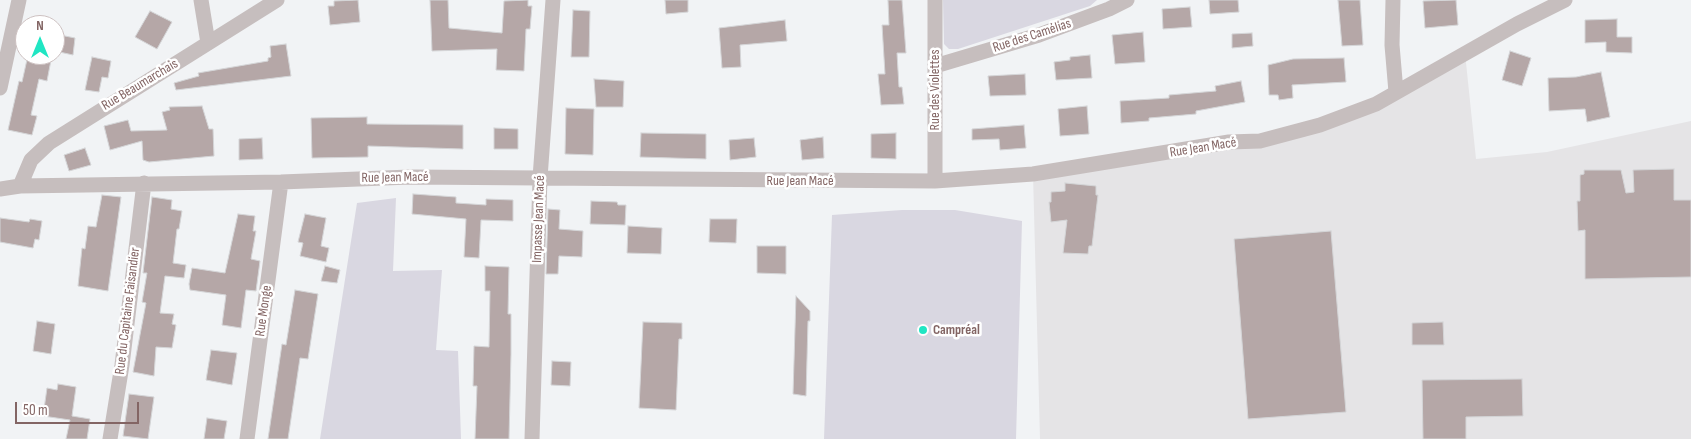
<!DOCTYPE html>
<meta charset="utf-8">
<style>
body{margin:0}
#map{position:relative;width:1691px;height:439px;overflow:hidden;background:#f1f3f5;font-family:"Sofia Sans Condensed",sans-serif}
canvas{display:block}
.north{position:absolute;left:15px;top:15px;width:50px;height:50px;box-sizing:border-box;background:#fff;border:1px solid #cdc1c1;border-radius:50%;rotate:0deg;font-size:14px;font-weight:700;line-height:20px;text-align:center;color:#836564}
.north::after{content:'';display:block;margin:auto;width:18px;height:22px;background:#20e6c3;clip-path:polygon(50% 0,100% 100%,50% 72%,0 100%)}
.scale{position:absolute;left:15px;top:402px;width:124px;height:22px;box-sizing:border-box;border:2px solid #836564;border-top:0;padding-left:6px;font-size:15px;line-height:18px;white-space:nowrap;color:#836564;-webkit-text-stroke:4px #fff;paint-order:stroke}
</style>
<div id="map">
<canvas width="1691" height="439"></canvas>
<div class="north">N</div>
<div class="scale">50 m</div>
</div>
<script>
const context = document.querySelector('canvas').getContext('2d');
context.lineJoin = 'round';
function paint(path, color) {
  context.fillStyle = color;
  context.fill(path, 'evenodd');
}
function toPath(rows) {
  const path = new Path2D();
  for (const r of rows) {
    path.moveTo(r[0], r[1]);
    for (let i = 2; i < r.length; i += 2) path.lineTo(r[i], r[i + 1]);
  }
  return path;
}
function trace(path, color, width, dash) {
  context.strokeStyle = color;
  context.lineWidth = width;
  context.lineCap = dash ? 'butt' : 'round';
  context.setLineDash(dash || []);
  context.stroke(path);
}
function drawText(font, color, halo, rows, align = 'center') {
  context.font = font + ' "Sofia Sans Condensed",sans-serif';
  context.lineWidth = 5;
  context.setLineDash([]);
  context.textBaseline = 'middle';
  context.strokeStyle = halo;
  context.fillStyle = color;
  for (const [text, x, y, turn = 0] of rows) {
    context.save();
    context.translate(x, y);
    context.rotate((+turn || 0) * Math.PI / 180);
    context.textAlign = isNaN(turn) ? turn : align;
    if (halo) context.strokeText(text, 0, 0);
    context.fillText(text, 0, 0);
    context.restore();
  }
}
paint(toPath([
 [1465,53,1476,159,1547,152,1691,121,1691,439,1040,439,1033,174,1260,141,1376,104]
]), '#e5e4e6');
paint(toPath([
 [943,0,1097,0,1090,6,958,49,949,49,944,44],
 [396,198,393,271,442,270,436,350,458,351,461,439,320,439,357,203],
 [902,210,955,210,1022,221,1016,439,824,439,832,215]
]), '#d9d7e1');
const building = toPath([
 [358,0,360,22,330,25,328,6,334,6,334,1,358,0],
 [430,0,448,0,449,28,502,33,504,1,528,0,528,6,532,6,530,29,526,29,524,71,496,70,497,49,432,51,430,0],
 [665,0,688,0,688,12,666,14,665,0],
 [888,0,902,0,906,53,897,53,899,87,902,87,904,104,881,105,878,74,885,74,882,25,889,25,888,0],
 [1209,0,1238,0,1239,12,1210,14,1209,0],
 [1338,0,1360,0,1363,45,1342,46,1338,0],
 [1456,0,1458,25,1425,28,1423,1,1456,0],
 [1190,7,1192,27,1163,29,1162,9,1190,7],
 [573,10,590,11,589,57,571,57,573,10],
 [150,11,172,22,157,49,135,37,150,11],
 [1617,19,1617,37,1632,37,1632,53,1606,52,1606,42,1585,43,1585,20,1617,19],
 [785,20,787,41,740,45,741,67,722,68,719,28,785,20],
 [1143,32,1145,62,1115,64,1112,35,1143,32],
 [1252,33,1253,46,1232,48,1232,34,1252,33],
 [55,34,75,38,73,55,55,51,55,34],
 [286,44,291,76,176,90,174,83,199,76,198,73,268,61,268,58,271,57,270,46,286,44],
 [1510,51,1531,58,1522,86,1502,80,1510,51],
 [28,55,52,55,47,81,39,79,31,115,37,116,32,135,8,130,19,81,22,82,28,55],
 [1090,55,1092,78,1056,80,1054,62,1070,60,1070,57,1090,55],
 [92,57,111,61,108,78,102,77,99,92,85,90,92,57],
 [1344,58,1346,82,1292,85,1293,98,1279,100,1278,95,1269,95,1268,65,1293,59,1344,58],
 [1601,72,1610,117,1587,122,1585,109,1549,111,1548,78,1576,77,1601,72],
 [1025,74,1026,95,990,96,988,76,1025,74],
 [594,79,624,81,623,107,596,107,594,79],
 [1241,81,1245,102,1196,111,1196,114,1149,118,1149,121,1121,123,1120,101,1169,98,1169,95,1216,91,1215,86,1241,81],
 [202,106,209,129,213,129,214,156,149,162,143,160,142,141,110,150,104,126,128,120,131,131,167,130,162,112,170,110,169,107,202,106],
 [1087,106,1089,134,1060,136,1058,109,1087,106],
 [566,108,594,109,593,155,565,154,566,108],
 [367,117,367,124,463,125,463,149,368,146,368,157,312,158,311,118,367,117],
 [1024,125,1026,148,1000,150,999,139,972,140,972,129,1024,125],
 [494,128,518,129,518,149,494,149,494,128],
 [641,133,706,134,706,159,640,157,641,133],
 [896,133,896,159,871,158,871,134,896,133],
 [823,137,824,158,802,160,800,140,823,137],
 [262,138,263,159,239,160,239,139,262,138],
 [754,138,756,157,730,160,729,140,754,138],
 [85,148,91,165,69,171,64,155,85,148],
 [1674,169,1674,200,1691,200,1691,277,1585,279,1585,230,1578,231,1577,201,1580,201,1580,175,1584,174,1584,170,1621,170,1626,193,1634,192,1633,170,1674,169],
 [1065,183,1096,186,1096,195,1098,195,1092,246,1089,246,1088,254,1063,253,1067,220,1051,222,1049,202,1051,202,1051,192,1065,191,1065,183],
 [413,194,456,197,456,203,486,205,486,199,513,200,513,221,481,220,479,258,464,257,466,219,412,214,413,194],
 [102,195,121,197,108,291,78,286,82,248,85,249,88,226,96,227,102,195],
 [152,197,172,200,171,209,182,211,179,229,177,229,173,263,186,265,184,278,165,276,160,313,174,314,172,324,176,325,172,348,156,347,154,376,133,372,146,303,142,302,147,273,143,273,152,197],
 [591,201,617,202,618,205,626,205,625,225,590,224,591,201],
 [548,209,560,210,559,229,583,231,582,257,559,256,558,274,546,274,548,209],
 [238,214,255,216,253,231,256,231,251,259,260,261,256,291,246,290,241,328,222,325,226,295,190,290,189,284,192,268,225,273,238,214],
 [305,214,326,218,321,246,329,248,326,262,300,256,303,243,298,242,305,214],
 [0,218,29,222,30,219,42,221,39,240,35,239,33,248,0,242,0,218],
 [710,219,737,219,736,243,709,242,710,219],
 [628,226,662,228,661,254,627,253,628,226],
 [1331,231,1346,412,1248,419,1234,239,1331,231],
 [757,246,786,246,786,274,757,273,757,246],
 [325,266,340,270,337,283,321,281,325,266],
 [485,266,509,267,508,314,511,314,511,354,509,439,475,439,477,386,473,386,474,346,489,347,490,291,485,291,485,266],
 [295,290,318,294,308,359,300,358,288,439,268,439,282,344,286,345,295,290],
 [796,296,810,311,810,321,808,321,806,396,793,394,796,296],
 [37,321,55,324,51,354,33,351,37,321],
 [643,322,682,323,682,339,679,339,676,410,639,408,643,322],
 [1443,322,1444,345,1412,345,1412,323,1443,322],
 [211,350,237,353,232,385,206,380,211,350],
 [552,361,571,362,570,386,551,385,552,361],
 [1522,379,1523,416,1466,417,1466,439,1423,439,1422,380,1522,379],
 [58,384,76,387,72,416,90,419,87,439,66,439,70,420,43,416,47,388,57,390,58,384],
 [129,394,154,397,148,439,123,436,129,394],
 [207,418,227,421,224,439,204,439,207,418]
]);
paint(building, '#b5a7a7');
trace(building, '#d4d5d7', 1);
trace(toPath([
 [201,0,208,43],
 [935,0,935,181],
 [1393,0,1392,45,1396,92],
 [935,66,1039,35,1109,9,1127,0],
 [0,88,19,0],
 [20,186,31,160,49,143,277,0],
 [0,189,20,186,281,182,410,177,935,181,1033,174,1229,142,1260,141,1320,125,1376,104,1517,24,1565,0],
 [110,439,122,365,144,183],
 [247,439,281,182],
 [532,439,540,178,553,0]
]), '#c6bebe', 15);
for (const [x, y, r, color] of [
 [923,330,5,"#20e6c3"]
]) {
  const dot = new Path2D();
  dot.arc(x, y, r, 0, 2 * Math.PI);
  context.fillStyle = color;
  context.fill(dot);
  trace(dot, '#fff', 2);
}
drawText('14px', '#836564', '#fff', [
 ["Rue des Camélias",1032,36,-18],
 ["Rue Beaumarchais",140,85,-31],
 ["Rue des Violettes",935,90,-90],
 ["Rue Jean Macé",1203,148,-9],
 ["Rue Jean Macé",395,178,-1],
 ["Rue Jean Macé",800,181],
 ["Impasse Jean Macé",539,219,-88],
 ["Rue du Capitaine Faisandier",128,311,-83],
 ["Rue Monge",264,311,-82]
]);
drawText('bold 14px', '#836564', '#fff', [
 ["Campréal",933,330]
], 'left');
</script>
